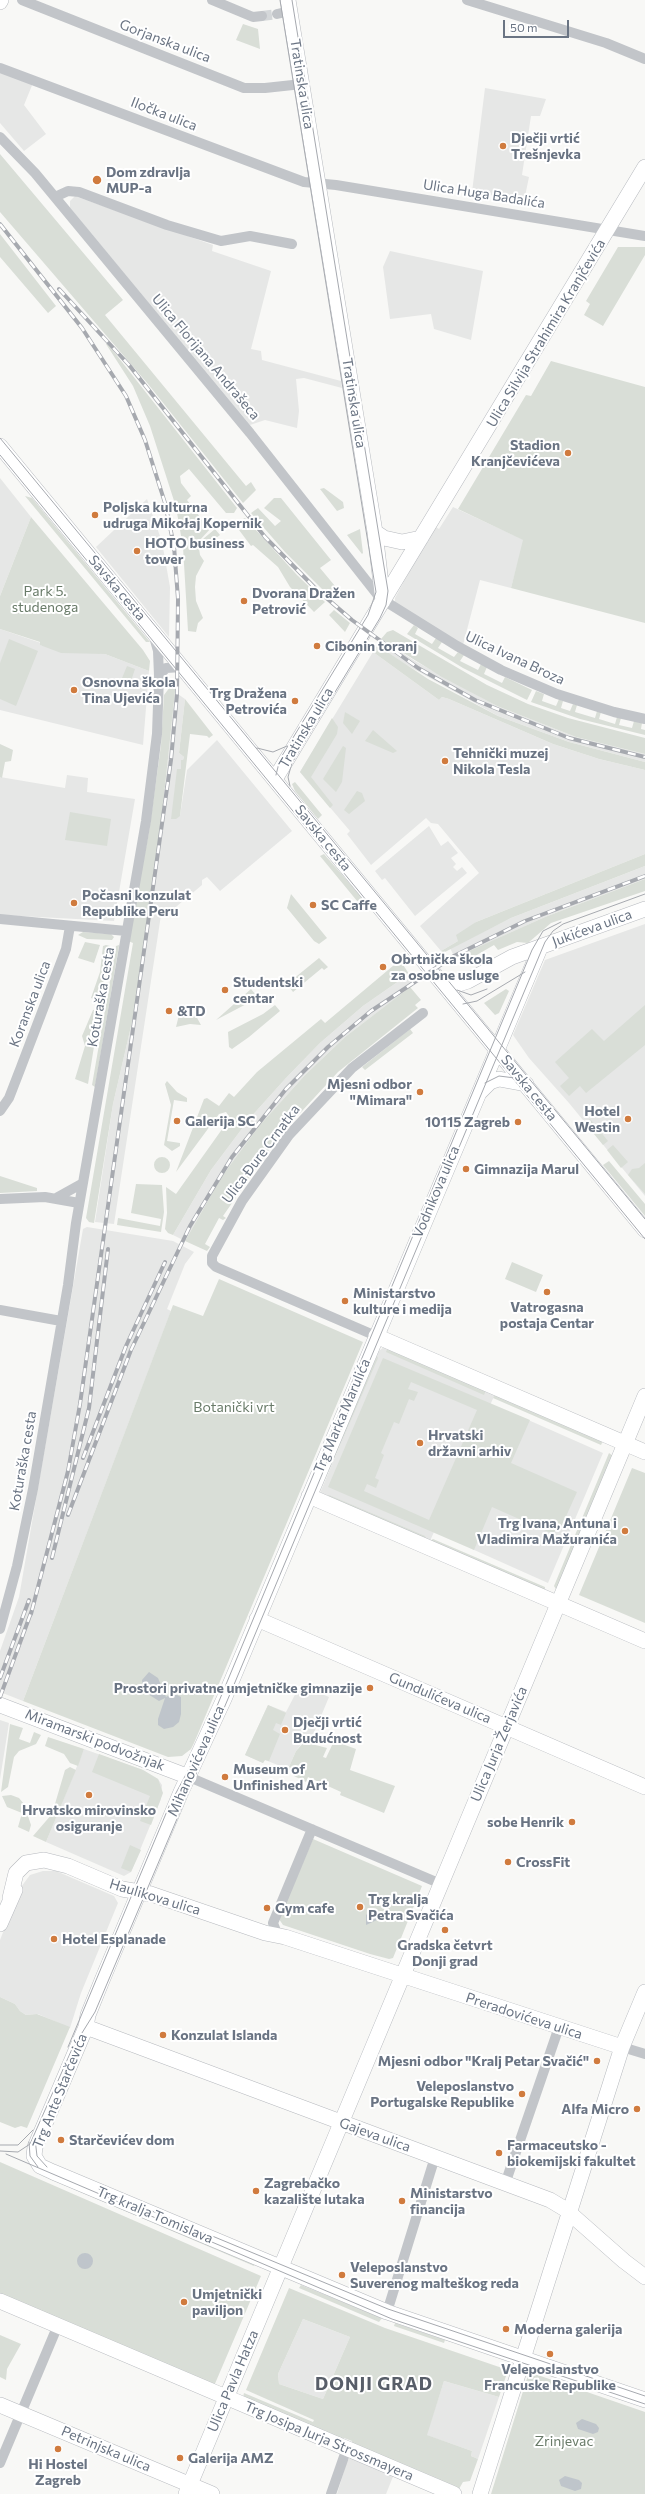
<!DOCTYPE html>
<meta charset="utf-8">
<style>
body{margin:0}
#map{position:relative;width:645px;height:2494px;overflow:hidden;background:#f8f8f6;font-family:Commissioner,sans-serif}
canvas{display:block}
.scale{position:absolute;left:503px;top:20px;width:66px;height:18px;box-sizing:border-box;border:2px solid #6a7483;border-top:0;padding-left:5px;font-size:12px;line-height:14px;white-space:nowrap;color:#6a7483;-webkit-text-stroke:3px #fff;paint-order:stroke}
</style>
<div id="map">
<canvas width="645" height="2494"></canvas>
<div class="scale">50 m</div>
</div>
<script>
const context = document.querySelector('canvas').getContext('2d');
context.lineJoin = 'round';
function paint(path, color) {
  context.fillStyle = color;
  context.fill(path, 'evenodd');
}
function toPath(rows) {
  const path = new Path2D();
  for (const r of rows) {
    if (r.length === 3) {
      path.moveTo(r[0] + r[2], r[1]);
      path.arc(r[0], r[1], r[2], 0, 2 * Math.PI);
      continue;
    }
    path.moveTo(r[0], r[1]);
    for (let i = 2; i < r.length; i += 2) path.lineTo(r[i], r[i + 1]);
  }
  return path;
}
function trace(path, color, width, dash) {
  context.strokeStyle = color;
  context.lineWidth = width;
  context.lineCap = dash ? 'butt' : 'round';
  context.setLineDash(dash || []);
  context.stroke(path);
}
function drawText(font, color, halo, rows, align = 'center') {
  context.font = font + ' Commissioner,sans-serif';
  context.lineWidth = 4;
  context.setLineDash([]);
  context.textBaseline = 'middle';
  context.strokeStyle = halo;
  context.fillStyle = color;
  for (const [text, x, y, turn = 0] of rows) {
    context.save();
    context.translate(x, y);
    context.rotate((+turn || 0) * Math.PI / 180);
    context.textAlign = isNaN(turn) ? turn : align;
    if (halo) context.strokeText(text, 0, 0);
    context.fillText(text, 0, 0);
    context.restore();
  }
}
paint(toPath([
 [0,70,33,83,24,105,46,134,24,151,0,123],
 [485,88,546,99,540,116,531,116,522,175,529,177,524,201,472,192],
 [75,196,213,245,212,251,271,271,251,349,261,351,262,360,341,381,342,388,304,378,296,379,299,411,297,428,265,420,250,425,70,208,70,201],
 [390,251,483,271,471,340,434,329,431,314,390,319,383,267],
 [0,478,31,517,0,596],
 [147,499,162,542,170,587,169,637,96,547],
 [453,507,524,540,511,588,480,580,463,645,395,603,395,598,434,526,439,529],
 [0,629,41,643,40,645,105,654,149,671,143,745,0,710],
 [381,639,415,661,497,706,576,737,645,754,645,762,569,742,498,716,405,664,377,645],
 [373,652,439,700,442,697,449,699,553,744,599,759,645,770,645,854,476,922,458,941,441,951,420,926,479,873,438,824,431,823,426,818,371,865,347,834,350,831,300,772],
 [175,692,185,699,179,753,184,757,183,760,181,770,178,769,180,816,187,770,217,740,292,831,220,891,207,877,202,880,202,885,164,917,161,915,114,1224,95,1222,113,1104,135,1009,158,852],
 [67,775,88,778,87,792,135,799,114,921,0,915,0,777,65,788],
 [429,826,441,846,448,841,458,853,451,858,456,864,453,867,457,871,462,867,467,873,415,916,385,878,382,880,375,871],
 [645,866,645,879,545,917,455,958,450,948,511,918],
 [645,924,645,1196,569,1103,529,1058,513,1035,545,960],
 [409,974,416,983,345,1037,305,1075,259,1126,222,1176,185,1241,173,1235,211,1170,250,1118,286,1078,320,1043,363,1006],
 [87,1227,173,1241,194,1252,185,1264,167,1309,171,1311,23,1701,0,1692,0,1651,19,1597,83,1229],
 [385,1346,495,1394,430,1541,320,1493,379,1351],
 [526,1419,603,1453,548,1583,472,1549],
 [300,1685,329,1697,311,1740,306,1738,296,1751,288,1769,265,1760,263,1763,245,1755,268,1705,286,1712],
 [0,1720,9,1723,0,1779],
 [84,1749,143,1770,158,1779,162,1785,161,1799,131,1872,124,1876,46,1842],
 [43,1871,56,1871,114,1896,118,1903,81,1993,70,2028,38,2014,26,2015,20,2011,15,2004,0,1997,0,1940,21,1887,30,1875],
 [303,2319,350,2337,323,2399,279,2384,278,2374],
 [444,2381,499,2397,478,2459,471,2456,472,2451,426,2435],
 [351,2457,394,2474,386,2494,337,2494,347,2461]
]), '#e6e7e6');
paint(toPath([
 [243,24,258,29,260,49,236,40],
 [0,154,123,300,105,315,246,486,251,482,256,490,243,503,148,384,0,212],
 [0,234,56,306,48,313,0,257],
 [618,247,645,247,645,255,603,326,584,315,590,304,586,301],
 [107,343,237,508,234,513,226,513,189,469,180,476,181,483,191,496,187,500,206,525,210,523,213,526,198,542,200,555,204,561,196,576,195,587,196,601,203,618,198,623,196,632,188,631,183,547,176,507,150,426,133,386,106,344],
 [551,361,645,387,645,623,511,588,523,540,458,509,526,395,531,396],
 [324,488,343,502,344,508,337,511,320,489],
 [25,496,32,498,150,642,146,642],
 [274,498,281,498,331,560,320,568,335,586,335,590,330,597,285,552,251,513,258,508,275,526,281,521,264,508],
 [31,517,143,650,150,661,149,671,105,654,61,653,40,645,40,642,0,629,0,596],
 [245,518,297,575,325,602,314,612,290,587,278,567,253,545,251,546,239,530,241,520],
 [215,529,220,535,212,541,210,548,201,548,203,539],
 [360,529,363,553,362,554,347,535],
 [334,610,350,623,345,632,329,615],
 [414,625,418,628,415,634,432,644,436,638,442,642,438,648,454,657,458,652,464,655,460,661,478,670,481,664,487,667,484,674,502,683,505,677,532,690,527,700,463,668,407,634],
 [393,630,487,685,528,704,568,718,645,738,645,754,576,737,497,706,442,677,381,639,387,632],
 [9,639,38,651,16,706,0,699,0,663],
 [377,645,428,679,498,716,569,742,645,762,645,770,599,759,553,744,449,699,442,697,439,700,373,652],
 [127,666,135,669,129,687,120,683],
 [170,687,175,689,175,692,158,852,135,1009,113,1104,94,1223,89,1222,86,1218,133,943,128,941,149,832,161,745,164,695],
 [536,691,544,694,542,701,556,706,559,699,563,701,561,708,570,711,573,704,577,705,575,712,595,718,597,711,601,712,599,719,615,724,617,717,621,718,619,725,632,728,634,721,642,723,641,729,645,730,645,735,580,719,531,702],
 [185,699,213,735,209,738,207,736,190,734,180,816,176,819,171,819,177,769,181,769,181,760,183,760,184,757,179,753],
 [345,712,360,721,352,734,343,723],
 [332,718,338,727,337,734,311,777,333,805,330,808,300,772],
 [373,730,397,751,393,753,365,741],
 [0,744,13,750,11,761,5,762,2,778,0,777],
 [343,746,346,748,342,782,336,792,323,779],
 [295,782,322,815,318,819,295,791,292,784],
 [357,791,362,793,365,801,349,814,344,810],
 [70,812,111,819,107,846,65,840],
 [324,854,365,901,362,907,320,856],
 [645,854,645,866,511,918,443,953,441,951,458,941,456,935,476,922],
 [645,879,645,891,551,923,528,943,517,942,498,950,494,945,463,963,458,956,545,917],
 [291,894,327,938,319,944,314,941,287,908],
 [83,932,111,934,114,937,112,940,87,939,78,935],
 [85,942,100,945,94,963,78,958],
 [106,945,110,946,110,950,100,1001,91,998,100,972,103,946],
 [119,945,119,946,95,1087,92,1085,116,946],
 [319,958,328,967,324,970,322,968,293,992,287,984],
 [400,960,409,974,363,1006,320,1043,286,1078,250,1118,211,1170,173,1235,168,1233,165,1229,167,1213,166,1187,176,1194,230,1118,226,1112,219,1114,176,1172,204,1099,207,1098,219,1106,229,1093,234,1097,257,1072,321,1019,325,1023],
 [410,987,421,1000,415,1005,418,1008,338,1072,278,1137,223,1216,226,1218,223,1220,219,1218,205,1244,210,1247,207,1251,185,1241,222,1176,259,1126,305,1075,345,1037],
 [251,989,261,1001,272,996,273,998,262,1003,254,1000,216,1020],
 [506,989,509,991,499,1013,495,1015,484,1003],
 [275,1005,280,1011,249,1037,232,1049,229,1047,228,1032,263,1014],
 [645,1005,645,1045,586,1093,580,1086,569,1096,560,1086,569,1078,555,1062,592,1029,604,1041],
 [100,1009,88,1084,75,1079,85,1046,82,1036,93,1010],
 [186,1012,196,1016,201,1025,190,1024,176,1027,179,1015],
 [410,1029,413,1033,365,1070,362,1067],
 [167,1081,177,1092,187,1098,187,1102,174,1100,167,1141,180,1143,180,1146,172,1151,164,1145,171,1105,165,1084],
 [590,1119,608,1141,603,1145,585,1123],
 [613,1145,628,1162,621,1168,607,1150],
 [162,1165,8],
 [609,1161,645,1204,645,1216,603,1165],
 [645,1163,645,1194,628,1175,632,1169,639,1168],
 [0,1176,37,1188,37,1191,0,1193],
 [136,1184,162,1185,164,1212,161,1232,117,1225,118,1218,160,1226,161,1219,131,1213],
 [512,1262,543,1275,536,1292,505,1279],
 [219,1279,363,1342,194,1743,191,1749,182,1756,168,1757,23,1701,173,1305,203,1316],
 [388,1347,486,1390,484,1395,386,1352],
 [377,1356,378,1358,320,1491,339,1444],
 [383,1358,530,1420,511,1463,577,1492,559,1532,555,1531,553,1534,492,1507,474,1550,328,1487],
 [411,1382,477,1410,429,1520,364,1491,367,1484,376,1488,379,1480,375,1478,384,1455,381,1453,394,1422,399,1424,409,1399,414,1401,418,1392,408,1389],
 [495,1394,603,1441,601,1445,493,1398],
 [609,1453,613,1456,557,1591,554,1586],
 [632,1468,645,1473,645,1623,579,1595],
 [329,1495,425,1536,426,1540,327,1496],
 [433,1539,545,1587,545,1592,430,1541],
 [268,1705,286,1713,281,1725,276,1723,273,1730,280,1734,269,1761,265,1760,263,1763,245,1755],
 [10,1724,23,1728,19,1739,30,1743,34,1732,41,1735,36,1744,19,1751,14,1757,8,1787,1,1792],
 [48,1737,84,1749,78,1766,70,1763,64,1754,45,1746],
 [334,1741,356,1749,350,1770,395,1786,384,1813,340,1795,341,1792,308,1777,306,1782,294,1776,296,1772,288,1769,296,1751,304,1742,327,1748,323,1757,326,1758],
 [99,1754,143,1770,158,1779,163,1793,151,1825,140,1821,150,1796,92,1772],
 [70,1767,76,1770,46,1842,33,1836,52,1814,65,1770],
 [11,1795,19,1798,24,1804,31,1825,29,1832,18,1827,22,1813,7,1807,2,1796],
 [313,1839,422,1886,393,1958,389,1959,370,1954,283,1925,279,1919],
 [130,1845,141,1850,131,1872,121,1868],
 [0,1997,15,2004,20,2011,26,2015,37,2014,70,2027,27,2128,21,2126,15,2128,0,2122],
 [0,2162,261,2276,214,2386,0,2295],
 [44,2173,255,2263,254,2266,43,2176],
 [301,2285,382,2318,379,2322,299,2288],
 [289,2288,385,2328,508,2370,499,2397,444,2381,427,2435,472,2451,471,2456,478,2459,470,2481,463,2482,459,2489,351,2443,352,2441,344,2438,343,2439,243,2397,244,2393,313,2422,314,2420,246,2390],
 [303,2319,350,2337,323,2399,279,2384,278,2374],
 [395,2323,445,2340,444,2343,394,2326],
 [0,2335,21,2344,7,2369,6,2380,0,2377],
 [529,2372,645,2412,645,2494,491,2494]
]), '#d9ded7');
paint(toPath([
 [149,1672,158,1678,166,1697,173,1693,181,1697,181,1714,179,1722,173,1727,164,1729,158,1725,158,1719,165,1698,159,1701,143,1691,142,1680],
 [372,1909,378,1913,379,1919,366,1925,366,1915],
 [85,2261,8],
 [582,2419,596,2424,599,2428,598,2432,593,2434,578,2429,576,2423],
 [565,2476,579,2480,582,2483,581,2489,575,2491,561,2486,559,2480]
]), '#bfc5cb');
trace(toPath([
 [262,16,277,14]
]), '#d4d7d9', 10, [10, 5]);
const secondary = toPath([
 [288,0,375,532,383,601],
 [0,2,1,0],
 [0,446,645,1230],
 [375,532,384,538,402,542,421,538],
 [275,779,645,167],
 [540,948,224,1699,181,1792,103,1978,88,2015,86,2027,35,2147,34,2156,40,2166,53,2172,387,2312,645,2400],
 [446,988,468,981,512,957,645,909],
 [480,1092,490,1082,499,1079,526,1084],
 [376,1336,645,1452],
 [309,1496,645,1641],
 [257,1619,645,1787],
 [0,1705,189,1777],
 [10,1898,16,1873,26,1863,44,1860,68,1866,122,1889,151,1894,265,1933,285,1937,622,2047],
 [0,1924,15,1890],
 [86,2027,550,2200,565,2209,624,2261,645,2277],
 [0,2301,454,2494],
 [0,2405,212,2494],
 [186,2494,645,1396],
 [480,2494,622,2047,645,1992]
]);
trace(secondary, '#b7babf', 16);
trace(toPath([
 [22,0,244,88,265,88,302,84],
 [212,0,253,17,262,16],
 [467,0,606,43,645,59],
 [277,14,290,11],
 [0,68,304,182,336,185,645,236],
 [0,137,35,173,250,433,380,598,457,646,501,670,557,694,614,712,645,719],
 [55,197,68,191,79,192,167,225,221,241,250,236,292,244],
 [159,676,166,668,182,667],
 [0,919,126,931],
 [0,1111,9,1098,21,1067,66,949,70,926],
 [56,1198,83,1183],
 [0,1199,45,1197,79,1203],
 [0,1310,61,1321],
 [376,1336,216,1267,212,1263,212,1256,242,1201,289,1135,352,1068,423,1013],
 [0,1629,17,1566,33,1489,68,1285,76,1223,146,821,157,734,159,676,158,651,154,637],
 [189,1777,441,1884],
 [284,1936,276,1931,273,1923,312,1829],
 [622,2047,645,2054],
 [505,2184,559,2027],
 [387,2312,435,2157],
 [0,2463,58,2325],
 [331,2494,347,2448]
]), '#c2c5c9', 10);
trace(secondary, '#fff', 15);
trace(toPath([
 [0,438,645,1219],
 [0,455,645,1239],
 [257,748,273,752,287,746],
 [276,775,280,759,368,615,376,592,280,0],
 [290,786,288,777,292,763,380,618,386,605,388,591,292,0],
 [457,990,471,995,487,989],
 [463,1004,477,1001,525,972],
 [485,1083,499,1076,515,1078],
 [68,2047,170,1804,197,1754,532,950,543,931,561,922],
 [35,2139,37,2156,47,2167],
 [29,2142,30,2156,38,2167],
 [0,2145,18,2145,33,2130],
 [0,2151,18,2152,30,2144,72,2049,95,2012,233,1687,545,942,553,931,563,924,645,894],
 [6,2154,392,2319,645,2404],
 [99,2189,388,2309,645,2396]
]), '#a6a9af', 1);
const rail = toPath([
 [0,224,82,328,126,396,145,440,165,503,174,546,178,599,177,694,171,760,80,1404,68,1471,31,1614],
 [59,289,129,365,265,537,316,589,352,620,418,668,475,700,569,738,645,757],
 [83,1458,126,1346,165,1262],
 [68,1515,131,1350,190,1226,232,1157,286,1089,328,1047,371,1011,454,956,525,921,645,876],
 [52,1558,89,1408,108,1249],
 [0,1678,29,1600],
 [0,1697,32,1610]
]);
trace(rail, '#a6a9af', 4);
trace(rail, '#fff', 2.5, [8]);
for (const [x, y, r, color] of [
 [503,146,4,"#d07b3e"],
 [97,180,5,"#d07b3e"],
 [568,453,4,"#d07b3e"],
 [95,515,4,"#d07b3e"],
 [137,551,4,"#d07b3e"],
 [244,601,4,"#d07b3e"],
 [317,646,4,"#d07b3e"],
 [74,690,4,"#d07b3e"],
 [295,701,4,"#d07b3e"],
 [445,761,4,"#d07b3e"],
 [74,903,4,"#d07b3e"],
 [313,905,4,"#d07b3e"],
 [383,967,4,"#d07b3e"],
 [225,990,4,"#d07b3e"],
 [169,1011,4,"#d07b3e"],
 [420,1092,4,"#d07b3e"],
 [628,1119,4,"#d07b3e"],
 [177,1121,4,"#d07b3e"],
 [518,1122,4,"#d07b3e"],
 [466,1169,4,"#d07b3e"],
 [547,1292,4,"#d07b3e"],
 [345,1301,4,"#d07b3e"],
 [420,1443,4,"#d07b3e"],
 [625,1531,4,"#d07b3e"],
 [370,1688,4,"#d07b3e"],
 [285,1730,4,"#d07b3e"],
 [225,1777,4,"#d07b3e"],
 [89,1795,4,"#d07b3e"],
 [572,1822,4,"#d07b3e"],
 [508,1862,4,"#d07b3e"],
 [360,1907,4,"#d07b3e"],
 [267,1908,4,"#d07b3e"],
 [445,1930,4,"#d07b3e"],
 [54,1939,4,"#d07b3e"],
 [163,2035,4,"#d07b3e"],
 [597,2061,4,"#d07b3e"],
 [522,2094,4,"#d07b3e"],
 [637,2109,4,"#d07b3e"],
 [61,2140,4,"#d07b3e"],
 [499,2153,4,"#d07b3e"],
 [256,2191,4,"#d07b3e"],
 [402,2201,4,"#d07b3e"],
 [342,2275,4,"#d07b3e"],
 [184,2302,4,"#d07b3e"],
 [506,2329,4,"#d07b3e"],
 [550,2354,4,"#d07b3e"],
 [58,2449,4,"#d07b3e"],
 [180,2458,4,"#d07b3e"]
]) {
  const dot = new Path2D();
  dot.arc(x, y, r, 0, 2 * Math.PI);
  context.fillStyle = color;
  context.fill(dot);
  trace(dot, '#fff', 1.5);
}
drawText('14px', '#6a7483', '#fff', [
 ["Gorjanska ulica",165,41,21],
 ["Tratinska ulica",302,84,81],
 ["Iločka ulica",164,114,21],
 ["Ulica Huga Badalića",484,194,9],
 ["Ulica Silvija Strahimira Kranjčevića",546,333,-59],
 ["Ulica Florijana Andrašeca",206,357,50],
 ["Tratinska ulica",354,403,81],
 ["Savska cesta",117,588,50],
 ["Ulica Ivana Broza",515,658,25],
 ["Tratinska ulica",306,728,-59],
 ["Savska cesta",323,838,51],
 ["Jukićeva ulica",592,928,-20],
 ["Koturaška cesta",101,997,-80],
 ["Koranska ulica",30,1004,-69],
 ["Savska cesta",529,1088,51],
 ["Ulica Đure Crnatka",261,1154,-53],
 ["Vodnikova ulica",436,1192,-67],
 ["Trg Marka Marulića",342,1416,-67],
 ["Koturaška cesta",23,1461,-80],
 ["Gundulićeva ulica",440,1698,23],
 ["Miramarski podvožnjak",95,1740,21],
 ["Ulica Jurja Žerjavića",499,1744,-67],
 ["Mihanovićeva ulica",196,1761,-66],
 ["Haulikova ulica",155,1897,17],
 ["Preradovićeva ulica",524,2016,18],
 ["Trg Ante Starčevića",60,2091,-68],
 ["Gajeva ulica",375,2135,20],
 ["Trg kralja Tomislava",155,2215,23],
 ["Ulica Pavla Hatza",233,2381,-67],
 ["Trg Josipa Jurja Strossmayera",329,2441,23],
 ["Petrinjska ulica",106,2449,23]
]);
drawText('bold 14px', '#6a7483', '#fff', [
 ["Dječji vrtić",511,138],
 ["Trešnjevka",511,154],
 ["Dom zdravlja",106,172],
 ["MUP-a",106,188],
 ["Stadion",560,445,"right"],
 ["Kranjčevićeva",560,461,"right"],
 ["Poljska kulturna",103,507],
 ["udruga Mikołaj Kopernik",103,523],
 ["HOTO business",145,543],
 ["tower",145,559],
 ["Dvorana Dražen",252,593],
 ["Petrović",252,609],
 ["Cibonin toranj",325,646],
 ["Osnovna škola",82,682],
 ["Tina Ujevića",82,698],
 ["Trg Dražena",287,693,"right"],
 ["Petrovića",287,709,"right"],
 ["Tehnički muzej",453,753],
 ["Nikola Tesla",453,769],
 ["Počasni konzulat",82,895],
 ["Republike Peru",82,911],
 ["SC Caffe",321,905],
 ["Obrtnička škola",391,959],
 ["za osobne usluge",391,975],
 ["Studentski",233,982],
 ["centar",233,998],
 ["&TD",177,1011],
 ["Mjesni odbor",412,1084,"right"],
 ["\"Mimara\"",412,1100,"right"],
 ["Hotel",620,1111,"right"],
 ["Westin",620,1127,"right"],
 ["Galerija SC",185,1121],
 ["10115 Zagreb",510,1122,"right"],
 ["Gimnazija Marul",474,1169],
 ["Ministarstvo",353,1293],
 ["kulture i medija",353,1309],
 ["Vatrogasna",547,1307,"center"],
 ["postaja Centar",547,1323,"center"],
 ["Hrvatski",428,1435],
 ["državni arhiv",428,1451],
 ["Trg Ivana, Antuna i",617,1523,"right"],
 ["Vladimira Mažuranića",617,1539,"right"],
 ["Prostori privatne umjetničke gimnazije",362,1688,"right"],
 ["Dječji vrtić",293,1722],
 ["Budućnost",293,1738],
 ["Museum of",233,1769],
 ["Unfinished Art",233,1785],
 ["Hrvatsko mirovinsko",89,1810,"center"],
 ["osiguranje",89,1826,"center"],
 ["sobe Henrik",564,1822,"right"],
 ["CrossFit",516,1862],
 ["Trg kralja",368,1899],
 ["Petra Svačića",368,1915],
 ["Gym cafe",275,1908],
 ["Hotel Esplanade",62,1939],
 ["Gradska četvrt",445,1945,"center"],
 ["Donji grad",445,1961,"center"],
 ["Konzulat Islanda",171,2035],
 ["Mjesni odbor \"Kralj Petar Svačić\"",589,2061,"right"],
 ["Veleposlanstvo",514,2086,"right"],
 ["Portugalske Republike",514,2102,"right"],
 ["Alfa Micro",629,2109,"right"],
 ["Starčevićev dom",69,2140],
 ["Farmaceutsko -",507,2145],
 ["biokemijski fakultet",507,2161],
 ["Zagrebačko",264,2183],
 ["kazalište lutaka",264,2199],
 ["Ministarstvo",410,2193],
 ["financija",410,2209],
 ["Veleposlanstvo",350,2267],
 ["Suverenog malteškog reda",350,2283],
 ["Umjetnički",192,2294],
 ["paviljon",192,2310],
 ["Moderna galerija",514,2329],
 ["Veleposlanstvo",550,2369,"center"],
 ["Francuske Republike",550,2385,"center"],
 ["Galerija AMZ",188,2458],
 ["Hi Hostel",58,2464,"center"],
 ["Zagreb",58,2480,"center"]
], 'left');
drawText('14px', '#697b69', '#fff', [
 ["Park 5.",45,591],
 ["studenoga",45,607],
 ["Botanički vrt",234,1407],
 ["Zrinjevac",564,2441]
]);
context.letterSpacing = '1px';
drawText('bold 18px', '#585e69', '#fff', [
 ["DONJI GRAD",374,2384]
]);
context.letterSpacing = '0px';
</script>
